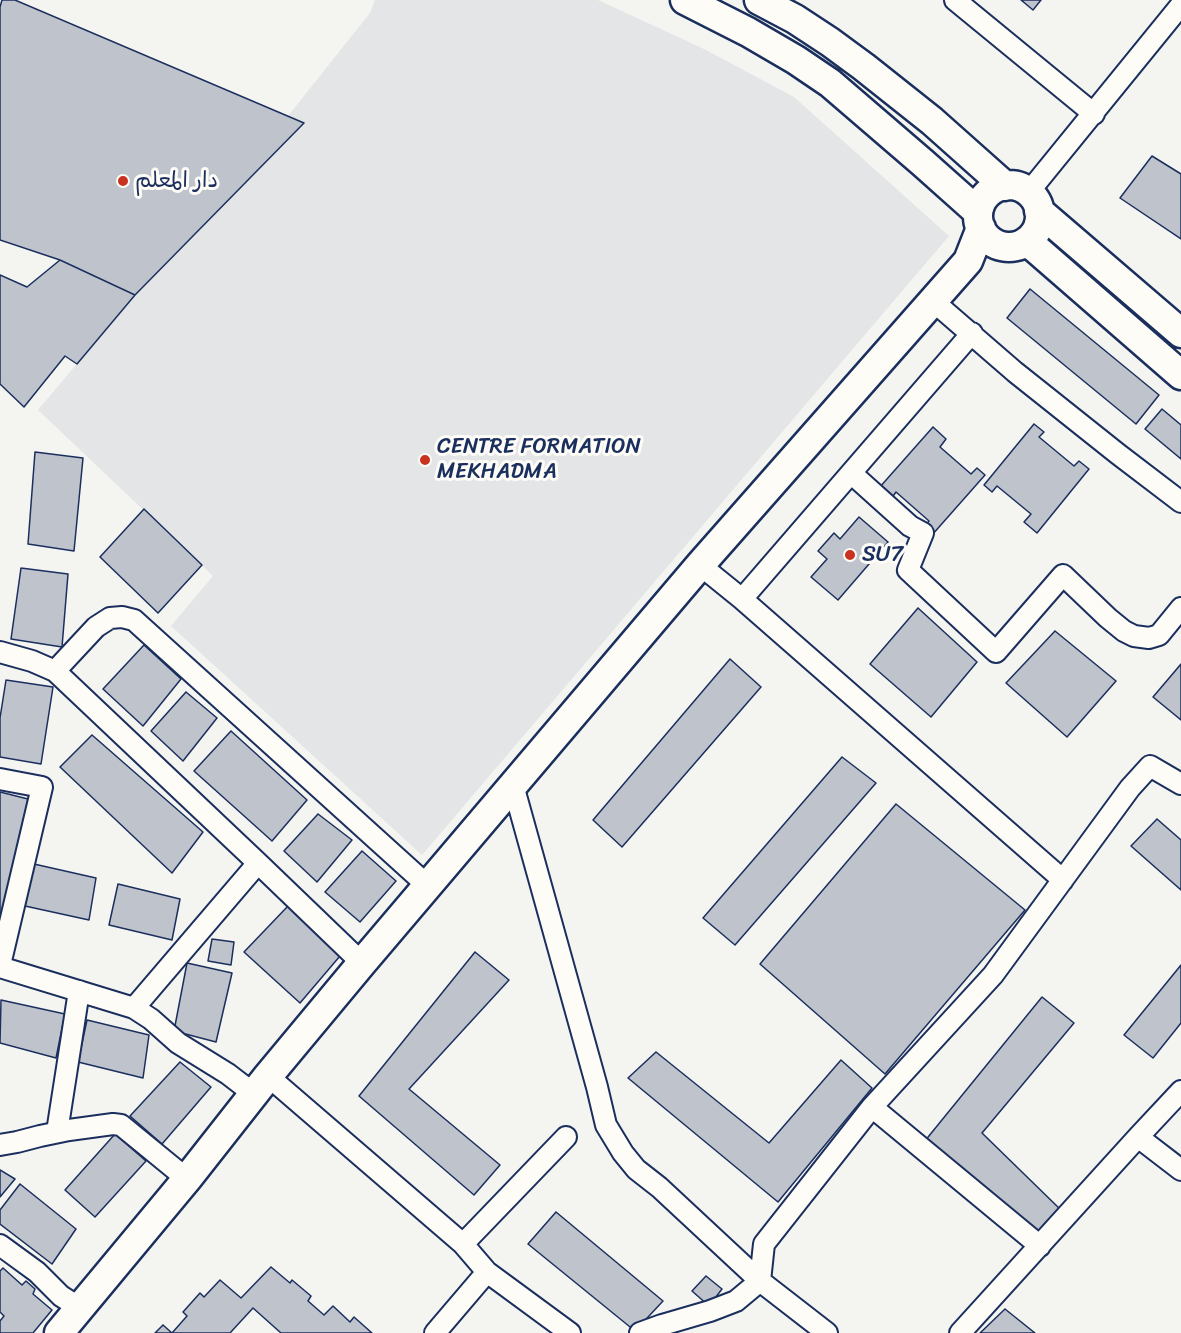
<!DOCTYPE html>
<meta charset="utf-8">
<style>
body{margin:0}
canvas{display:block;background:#f4f4f1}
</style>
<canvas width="1181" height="1333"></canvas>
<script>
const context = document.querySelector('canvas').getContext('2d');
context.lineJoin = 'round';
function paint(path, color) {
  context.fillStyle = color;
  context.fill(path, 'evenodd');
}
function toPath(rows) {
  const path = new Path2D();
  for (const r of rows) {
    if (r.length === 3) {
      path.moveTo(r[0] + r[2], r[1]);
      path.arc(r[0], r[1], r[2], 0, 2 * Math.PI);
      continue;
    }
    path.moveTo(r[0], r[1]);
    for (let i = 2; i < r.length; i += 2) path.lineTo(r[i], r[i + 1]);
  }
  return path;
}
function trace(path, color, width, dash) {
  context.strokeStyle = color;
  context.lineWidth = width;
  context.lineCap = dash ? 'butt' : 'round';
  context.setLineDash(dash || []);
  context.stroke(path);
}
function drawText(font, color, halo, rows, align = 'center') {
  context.font = font + ' Sriracha,"Playpen Sans Arabic",sans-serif';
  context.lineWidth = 6;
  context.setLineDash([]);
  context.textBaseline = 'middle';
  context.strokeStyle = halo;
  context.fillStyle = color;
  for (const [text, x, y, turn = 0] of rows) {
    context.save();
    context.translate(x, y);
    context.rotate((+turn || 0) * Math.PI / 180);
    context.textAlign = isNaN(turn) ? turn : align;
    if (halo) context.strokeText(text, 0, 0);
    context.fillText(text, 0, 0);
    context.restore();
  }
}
paint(toPath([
 [375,0,598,0,704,49,794,97,949,236,422,855,171,626,213,576,38,410,135,295,304,124,288,116,370,13]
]), '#e4e5e6');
const building = toPath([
 [2,0,15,0,304,123,135,295,60,260,0,240,0,7,2,0],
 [1021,0,1041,0,1033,10,1021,0],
 [1152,156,1181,174,1181,239,1120,198,1152,156],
 [60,260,135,295,77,364,65,356,24,407,0,384,0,275,27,287,60,260],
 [1030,289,1159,395,1136,424,1007,318,1030,289],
 [1162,409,1181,425,1181,459,1145,429,1162,409],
 [1034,424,1044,432,1039,437,1074,466,1079,461,1089,469,1037,533,1024,522,1031,514,997,486,992,492,984,485,1034,424],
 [933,427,946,439,940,447,971,474,977,468,985,475,932,535,923,528,929,521,896,492,891,499,879,488,933,427],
 [35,452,83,458,74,551,28,544,35,452],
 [144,509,202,565,158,613,100,557,144,509],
 [859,517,888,542,838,600,811,577,827,559,818,551,834,533,840,539,859,517],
 [21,568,68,574,62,647,11,639,21,568],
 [918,608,977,662,931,717,870,664,918,608],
 [1055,631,1116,681,1067,737,1006,683,1055,631],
 [144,645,181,679,143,726,103,689,144,645],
 [730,659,761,687,622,847,593,820,730,659],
 [1181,664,1181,720,1153,697,1181,664],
 [6,680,53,687,41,764,0,757,0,718,6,680],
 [186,692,217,718,183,761,151,731,186,692],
 [231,731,307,800,272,841,194,771,231,731],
 [92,735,203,832,172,873,60,767,92,735],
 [842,757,876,783,735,945,703,918,842,757],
 [0,792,28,799,0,927,0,792],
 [896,804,1025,910,885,1074,760,964,896,804],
 [318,814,352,840,317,882,284,851,318,814],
 [1157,819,1181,840,1181,890,1131,846,1157,819],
 [362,851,396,881,360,922,325,892,362,851],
 [34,864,96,878,89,920,25,906,34,864],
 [118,884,180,899,172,940,109,925,118,884],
 [288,906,340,956,300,1003,244,952,288,906],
 [212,939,234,942,231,965,208,961,212,939],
 [475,952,509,980,409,1089,500,1165,474,1195,359,1096,475,952],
 [187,963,232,973,216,1042,174,1031,187,963],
 [1181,965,1181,1023,1153,1058,1124,1035,1181,965],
 [1042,997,1074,1023,982,1133,1062,1211,1036,1239,924,1142,1042,997],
 [1,1000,65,1014,56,1058,0,1043,1,1000],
 [87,1020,149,1035,143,1078,78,1062,87,1020],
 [656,1052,769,1143,841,1060,872,1088,778,1202,628,1078,656,1052],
 [180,1062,211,1087,162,1144,130,1116,180,1062],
 [115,1134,146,1161,95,1217,65,1190,115,1134],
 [0,1170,15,1179,0,1197,0,1170],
 [20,1184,76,1229,52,1264,0,1224,0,1210,20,1184],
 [556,1212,663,1301,635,1331,528,1244,556,1212],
 [271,1267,290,1283,292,1280,311,1296,308,1301,324,1315,333,1306,350,1322,354,1317,372,1333,281,1333,253,1308,230,1333,172,1333,187,1316,183,1312,200,1293,204,1297,220,1280,241,1298,271,1267],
 [3,1268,22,1285,26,1281,35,1289,33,1294,52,1310,33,1333,0,1333,0,1321,4,1316,0,1312,0,1271,3,1268],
 [706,1276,722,1289,709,1306,692,1291,706,1276],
 [1005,1309,1035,1333,980,1333,1005,1309],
 [163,1325,172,1333,155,1333,163,1325]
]);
paint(building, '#bfc3cc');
trace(building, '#1b2f5e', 1.5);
const minor = toPath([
 [955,0,1094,114],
 [1028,193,1181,5],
 [933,301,1015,372,1118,454,1181,502],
 [851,473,910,526,923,533,908,570,996,652,1063,575,1108,618,1124,631,1134,636,1149,638,1159,635,1181,608],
 [700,565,742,599,1063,880],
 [742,599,972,333],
 [0,652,32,661,55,671,258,863,362,963],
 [55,671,96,627,110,618,122,617,134,620,428,886],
 [0,779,42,787,0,965],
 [513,785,597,1087,606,1125,623,1153,636,1169,659,1187,760,1281,827,1333],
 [0,967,134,1008,151,1019,178,1043,228,1074,254,1094],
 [134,1008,258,863],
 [268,1076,463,1244,487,1272,570,1333],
 [872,1107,1040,1246],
 [57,1132,79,991],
 [1138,1137,1181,1170],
 [0,1145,17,1142,40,1136,69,1130,113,1124,121,1125,187,1179],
 [463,1244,566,1137],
 [0,1245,37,1272,61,1296,80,1308],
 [435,1333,487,1272],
 [640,1333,662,1325,710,1311,736,1301,760,1281,764,1244,872,1107,993,975,1130,788,1150,766,1181,784],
 [960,1333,1138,1137,1181,1091]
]);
const secondary = toPath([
 [685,0,748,32,796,60,830,83,923,163,978,212],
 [759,0,795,19,830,42,864,67,932,121,1005,186],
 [1009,216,31],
 [1039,211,1181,333],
 [1027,241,1181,375],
 [59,1333,187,1179,268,1076,362,963,700,565,968,261,981,228]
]);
trace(minor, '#1b2f5e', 24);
trace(secondary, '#1b2f5e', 33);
trace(minor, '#fdfcf7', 20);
trace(secondary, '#fdfcf7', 28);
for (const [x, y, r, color] of [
 [123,181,6,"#c8321e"],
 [425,460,6,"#c8321e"],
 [850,555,6,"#c8321e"]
]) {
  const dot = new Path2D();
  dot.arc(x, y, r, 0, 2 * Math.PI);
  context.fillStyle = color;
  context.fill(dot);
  trace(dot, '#fdfcf7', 2);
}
drawText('22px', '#1b2f5e', '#fdfcf7', [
 ["دار المعلم",135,181],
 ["CENTRE FORMATION",437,447],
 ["MEKHADMA",437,472],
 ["SU7",862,555]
], 'left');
</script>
